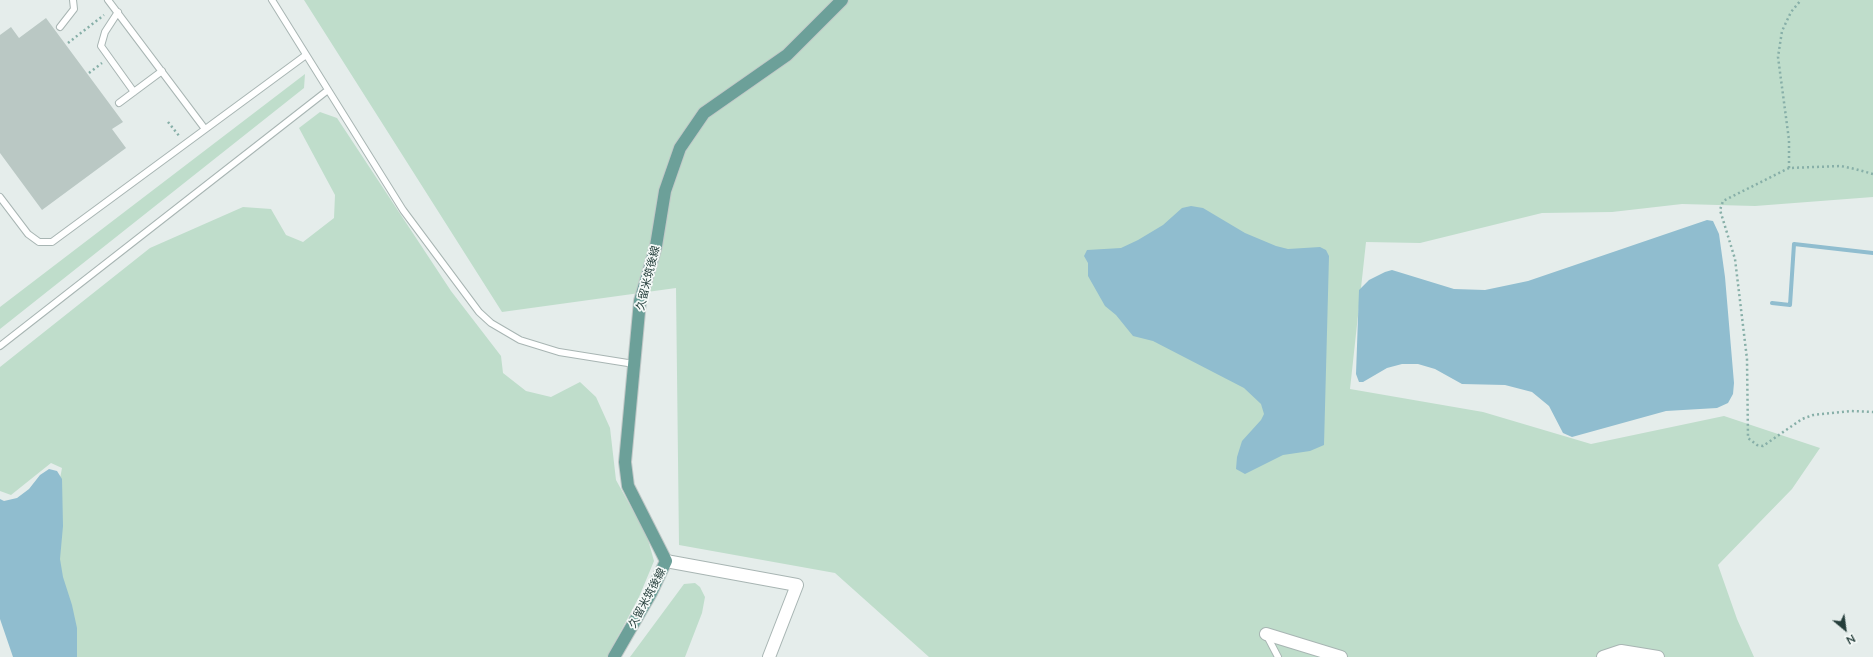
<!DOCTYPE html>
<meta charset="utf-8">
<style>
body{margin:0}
#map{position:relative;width:1873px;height:657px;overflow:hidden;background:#e5edeb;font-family:Lato,sans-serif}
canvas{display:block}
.north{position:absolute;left:1825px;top:609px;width:40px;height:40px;-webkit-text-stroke:3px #f5faf8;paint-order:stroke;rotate:151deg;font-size:11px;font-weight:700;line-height:16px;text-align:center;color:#253e3b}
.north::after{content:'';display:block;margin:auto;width:14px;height:18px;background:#253e3b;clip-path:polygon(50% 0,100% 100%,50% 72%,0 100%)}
</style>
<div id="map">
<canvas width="1873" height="657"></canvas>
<div class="north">N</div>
</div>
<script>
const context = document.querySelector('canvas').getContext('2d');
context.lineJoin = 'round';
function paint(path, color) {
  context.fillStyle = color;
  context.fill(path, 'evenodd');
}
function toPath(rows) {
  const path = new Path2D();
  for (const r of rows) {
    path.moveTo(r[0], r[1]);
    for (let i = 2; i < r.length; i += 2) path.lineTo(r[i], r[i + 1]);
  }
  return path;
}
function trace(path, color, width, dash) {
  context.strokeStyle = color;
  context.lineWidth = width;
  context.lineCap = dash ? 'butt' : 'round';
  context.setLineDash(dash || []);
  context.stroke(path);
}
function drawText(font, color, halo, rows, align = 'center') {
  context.font = font + ' Lato,"Noto Sans JP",sans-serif';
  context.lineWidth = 3.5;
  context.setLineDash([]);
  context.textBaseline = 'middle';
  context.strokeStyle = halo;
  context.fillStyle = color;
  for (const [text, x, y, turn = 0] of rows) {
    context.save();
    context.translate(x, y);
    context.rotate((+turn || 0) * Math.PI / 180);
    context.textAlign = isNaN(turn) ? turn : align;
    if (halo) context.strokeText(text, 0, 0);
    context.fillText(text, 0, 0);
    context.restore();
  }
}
paint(toPath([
 [304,0,1873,0,1873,197,1755,206,1682,204,1612,212,1542,213,1420,243,1366,242,1350,389,1483,412,1591,444,1724,416,1820,448,1792,489,1718,565,1737,619,1754,657,929,657,835,573,679,545,676,288,502,312],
 [305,74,304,88,0,329,0,307],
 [320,112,337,118,451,291,501,356,503,373,526,391,551,397,580,382,596,397,610,428,616,480,647,536,654,561,639,597,607,657,40,657,53,515,62,468,51,463,11,495,0,491,0,367,150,248,243,207,271,209,286,235,303,242,334,218,335,195,299,128],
 [695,583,700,587,705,597,702,613,685,657,630,657,684,584]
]), '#bfddcb');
paint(toPath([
 [1191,206,1203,208,1245,233,1276,246,1288,249,1320,247,1326,250,1329,256,1324,445,1310,451,1283,455,1245,474,1236,469,1237,457,1242,441,1261,420,1264,414,1261,404,1244,388,1153,341,1133,336,1116,315,1105,306,1088,276,1088,263,1084,256,1087,250,1121,248,1138,240,1163,225,1182,208],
 [1707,220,1713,221,1719,234,1725,277,1734,383,1733,394,1728,403,1717,408,1666,411,1572,437,1563,433,1549,406,1532,392,1505,385,1462,384,1435,369,1418,364,1402,364,1387,368,1363,382,1359,382,1356,374,1359,290,1369,280,1385,272,1392,270,1454,289,1485,290,1528,281],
 [49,469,57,471,62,479,63,526,60,559,63,577,72,605,77,628,77,657,13,657,0,619,0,499,4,501,17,498,29,489,40,475]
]), '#90bdcf');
trace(toPath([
 [1772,303,1790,305,1794,244,1873,253]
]), '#90bdcf', 4);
paint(toPath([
 [46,18,123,122,112,129,126,148,42,210,0,153,0,35,11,27,19,38]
]), '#bac8c4');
const lane = toPath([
 [108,0,205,129],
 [272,0,403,210,479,312,491,323,520,340,559,352,634,364],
 [118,12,105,32,101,46,134,92],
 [60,27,74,9,73,0],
 [119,103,162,71],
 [0,197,28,234,39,242,52,242,306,55],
 [0,346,328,90],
 [1266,634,1278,657]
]);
const street = toPath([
 [666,561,797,585,769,657],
 [1266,634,1341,657],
 [1603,657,1621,651,1658,657]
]);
const primary = toPath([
 [614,657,651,593,666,561,628,486,625,462,640,301,656,246,665,191,680,148,704,113,787,55,842,0]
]);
trace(lane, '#a8b5b3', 8);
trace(street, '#a8b5b3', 14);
trace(primary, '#c2c9c8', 14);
trace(toPath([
 [68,43,104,15],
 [89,73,102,63],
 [168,122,180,137],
 [1789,168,1789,140,1778,57,1782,31,1791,12,1801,0],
 [1873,174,1855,169,1841,166,1789,168,1723,201,1720,210,1735,259,1747,359,1748,438,1757,445,1763,446,1802,419,1813,415,1851,411,1873,412]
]), '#87afa8', 2.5, [2, 3]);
trace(lane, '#fff', 6);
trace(street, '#fff', 12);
trace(primary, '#6ca099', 12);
drawText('11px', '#253e3b', '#f5faf8', [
 ["久留米筑後線",648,278,-76],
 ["久留米筑後線",647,598,-62]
]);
</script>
